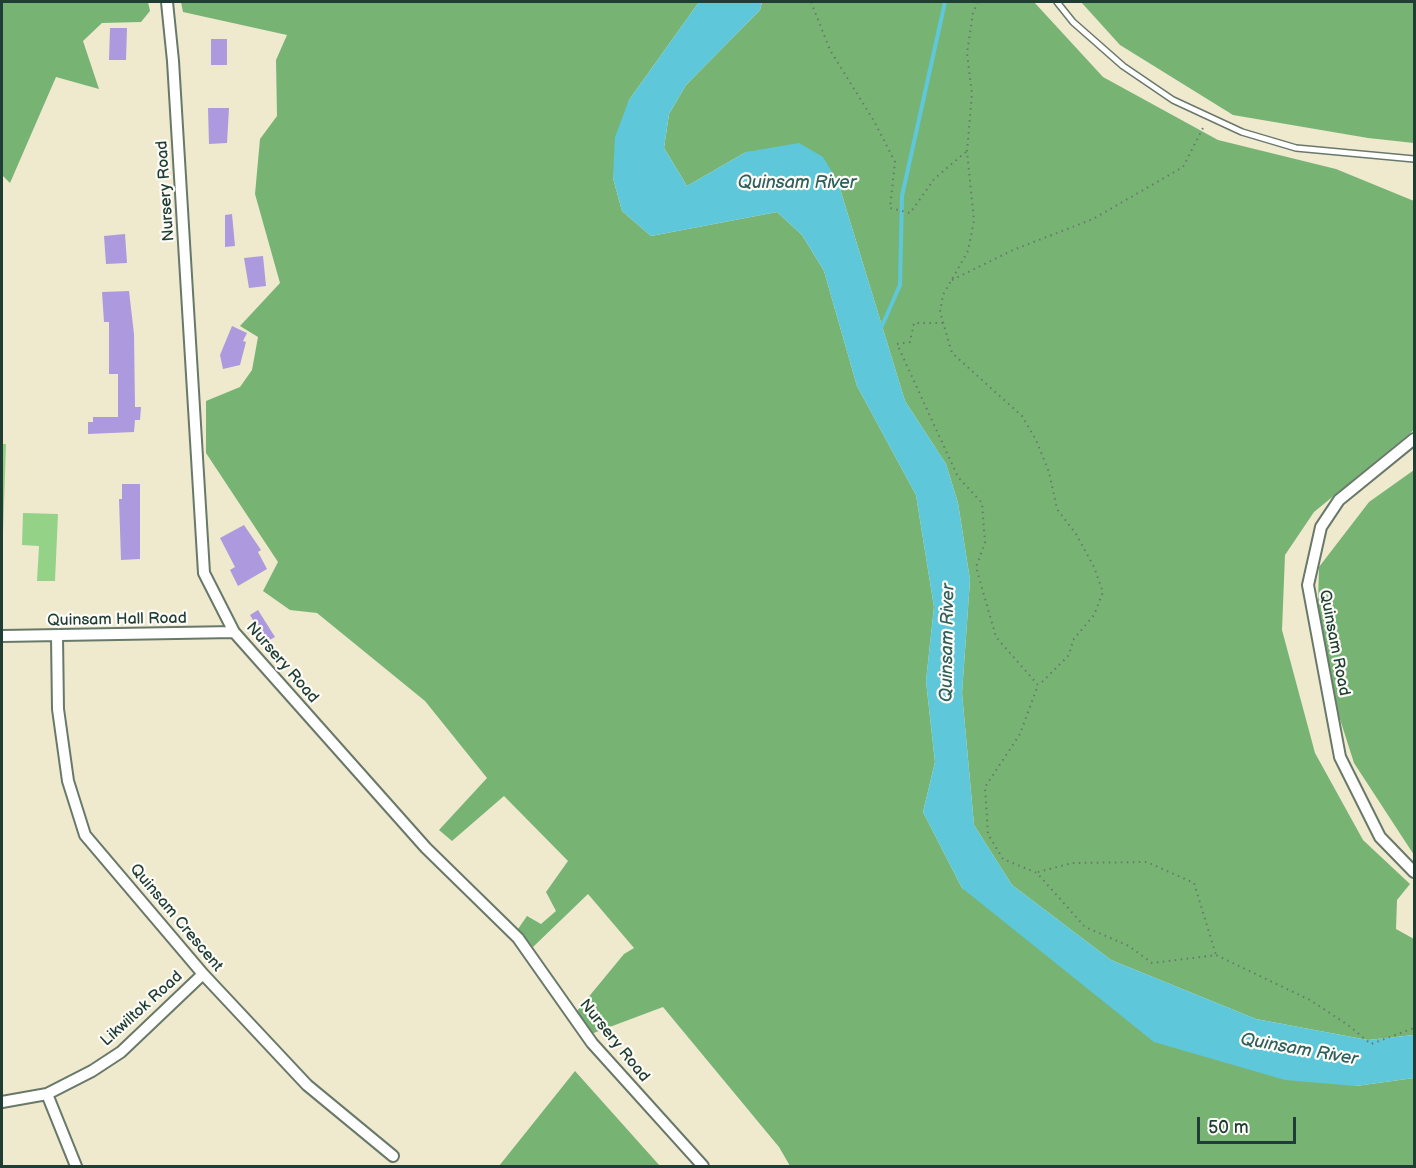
<!DOCTYPE html>
<style>
body{margin:0}
#map{position:relative;width:1416px;height:1168px;overflow:hidden;background:#efe9ce;font-family:"Balsamiq Sans",sans-serif}
canvas{display:block}
.frame{position:absolute;inset:0;border:3px solid #1f3d34;pointer-events:none}
.scale{position:absolute;left:1197px;top:1117px;width:99px;height:27px;box-sizing:border-box;border:3px solid #1f3d34;border-top:0;padding-left:8px;font-size:18px;line-height:21px;white-space:nowrap;color:#1f3d34;-webkit-text-stroke:4px #fdfcf7;paint-order:stroke}
</style>
<div id="map">
<canvas width="1416" height="1168"></canvas>
<div class="frame"></div>
<div class="scale">50 m</div>
</div>
<script>
const context = document.querySelector('canvas').getContext('2d');
context.lineJoin = 'round';
function paint(path, color) {
  context.fillStyle = color;
  context.fill(path, 'evenodd');
}
function toPath(rows) {
  const path = new Path2D();
  for (const r of rows) {
    path.moveTo(r[0], r[1]);
    for (let i = 2; i < r.length; i += 2) path.lineTo(r[i], r[i + 1]);
  }
  return path;
}
function trace(path, color, width, dash) {
  context.strokeStyle = color;
  context.lineWidth = width;
  context.lineCap = dash ? 'butt' : 'round';
  context.setLineDash(dash || []);
  context.stroke(path);
}
function drawText(font, color, halo, rows, align = 'center') {
  context.font = font + ' "Balsamiq Sans",sans-serif';
  context.lineWidth = 4.5;
  context.setLineDash([]);
  context.textBaseline = 'middle';
  context.strokeStyle = halo;
  context.fillStyle = color;
  for (const [text, x, y, turn = 0] of rows) {
    context.save();
    context.translate(x, y);
    context.rotate((+turn || 0) * Math.PI / 180);
    context.textAlign = isNaN(turn) ? turn : align;
    if (halo) context.strokeText(text, 0, 0);
    context.fillText(text, 0, 0);
    context.restore();
  }
}
paint(toPath([
 [2,444,6,444,2,563],
 [23,513,58,514,55,581,37,581,39,546,22,545]
]), '#94d288');
paint(toPath([
 [2,2,148,2,150,11,141,22,102,23,83,41,99,89,56,77,10,183,2,175],
 [181,2,699,2,629,100,613,178,622,211,651,236,777,212,802,235,824,271,857,386,916,495,934,607,926,681,935,762,923,812,962,888,1356,1086,1414,1078,1414,1166,790,1166,779,1147,663,1007,591,1034,577,1011,624,954,634,948,588,894,533,947,518,929,527,916,541,924,556,911,546,892,568,861,504,796,452,841,439,830,487,778,425,701,317,613,290,610,263,591,278,562,206,453,206,401,240,387,252,370,258,337,240,326,280,283,255,194,260,139,277,116,276,60,287,35,183,12],
 [762,2,1034,2,1103,77,1218,140,1336,169,1414,201,1414,430,1314,512,1285,555,1282,630,1315,753,1363,840,1410,884,1397,900,1396,929,1414,939,1414,1035,1368,1040,1256,1019,1111,960,1012,885,974,825,962,693,970,580,958,503,946,464,905,401,838,182,746,152,687,186,664,148,669,114,686,85,760,10],
 [1081,2,1414,2,1414,143,1368,138,1233,115,1120,45],
 [1414,470,1414,855,1354,763,1317,647,1319,567,1369,502],
 [575,1071,660,1166,499,1166]
]), '#77b474');
paint(toPath([
 [699,2,762,2,760,10,686,85,669,114,664,148,687,186,746,152,799,143,823,157,838,182,905,401,946,464,958,503,970,580,962,693,974,825,1012,885,1111,960,1256,1019,1368,1040,1414,1035,1414,1078,1356,1086,1285,1080,1154,1042,962,888,923,812,935,762,926,681,934,607,916,495,857,386,824,271,802,235,777,212,651,236,622,211,613,178,615,137,629,100]
]), '#5ec7da');
trace(toPath([
 [882,326,900,285,902,196,945,2]
]), '#5ec7da', 4);
paint(toPath([
 [110,28,127,28,126,60,109,60],
 [211,39,227,39,227,65,211,65],
 [208,108,229,108,227,143,209,144],
 [232,214,235,246,225,247,225,215],
 [125,234,127,263,106,264,104,236],
 [263,256,266,286,249,288,244,258],
 [129,291,134,334,135,407,141,407,140,420,135,420,134,432,88,434,88,422,93,422,93,417,118,417,118,374,109,374,109,322,104,322,102,292],
 [232,326,247,333,243,341,246,342,240,365,223,369,220,355],
 [122,484,140,484,140,559,121,560,119,499,122,499],
 [244,525,261,550,258,552,267,569,238,586,230,570,235,567,220,538],
 [258,610,275,637,266,642,250,615]
]), '#ad99dd');
const service = toPath([
 [1057,2,1073,22,1123,66,1173,100,1242,132,1296,148,1414,159]
]);
const minor = toPath([
 [167,2,173,61,204,573,234,632,426,848,518,938,592,1043,703,1166],
 [1414,439,1339,500,1321,527,1308,585,1340,757,1380,837,1414,872],
 [2,636,234,632],
 [57,637,58,709,68,781,85,835,203,974,307,1085,393,1156],
 [47,1094,76,1166],
 [2,1102,47,1094,92,1071,121,1052,203,974]
]);
trace(service, '#68796a', 8);
trace(minor, '#68796a', 14);
trace(toPath([
 [811,2,830,50,874,121,895,162,890,208,910,213,935,178,967,151],
 [978,2,973,13,967,53,972,94,967,151,974,221,968,251,943,295,940,312,952,353,1022,416,1036,440,1049,472,1057,509,1076,534,1094,567,1103,592,1094,615,1073,640,1069,655,1039,685],
 [952,280,1013,250,1093,219,1183,167,1205,124],
 [943,323,914,323,910,342,897,344,958,477,982,503,985,543,976,567,996,637,1038,685,1020,734,985,787,988,834,1003,859,1037,873,1085,927,1129,946,1152,963,1216,955,1310,1000,1348,1025,1371,1044,1414,1028],
 [1038,872,1072,863,1147,862,1194,883,1216,955]
]), '#68796a', 2, [1.5, 4.5]);
trace(service, '#fff', 5);
trace(minor, '#fff', 10);
drawText('16px', '#1f3d34', '#fdfcf7', [
 ["Nursery Road",166,191,-94],
 ["Quinsam Hall Road",117,620,-1],
 ["Quinsam Road",1334,643,79],
 ["Nursery Road",282,663,49],
 ["Quinsam Crescent",176,918,50],
 ["Likwiltok Road",142,1009,-42],
 ["Nursery Road",614,1041,51]
]);
drawText('italic 18px', '#2f605e', '#fdfcf7', [
 ["Quinsam River",797,183],
 ["Quinsam River",948,643,-89],
 ["Quinsam River",1299,1050,10]
]);
</script>
